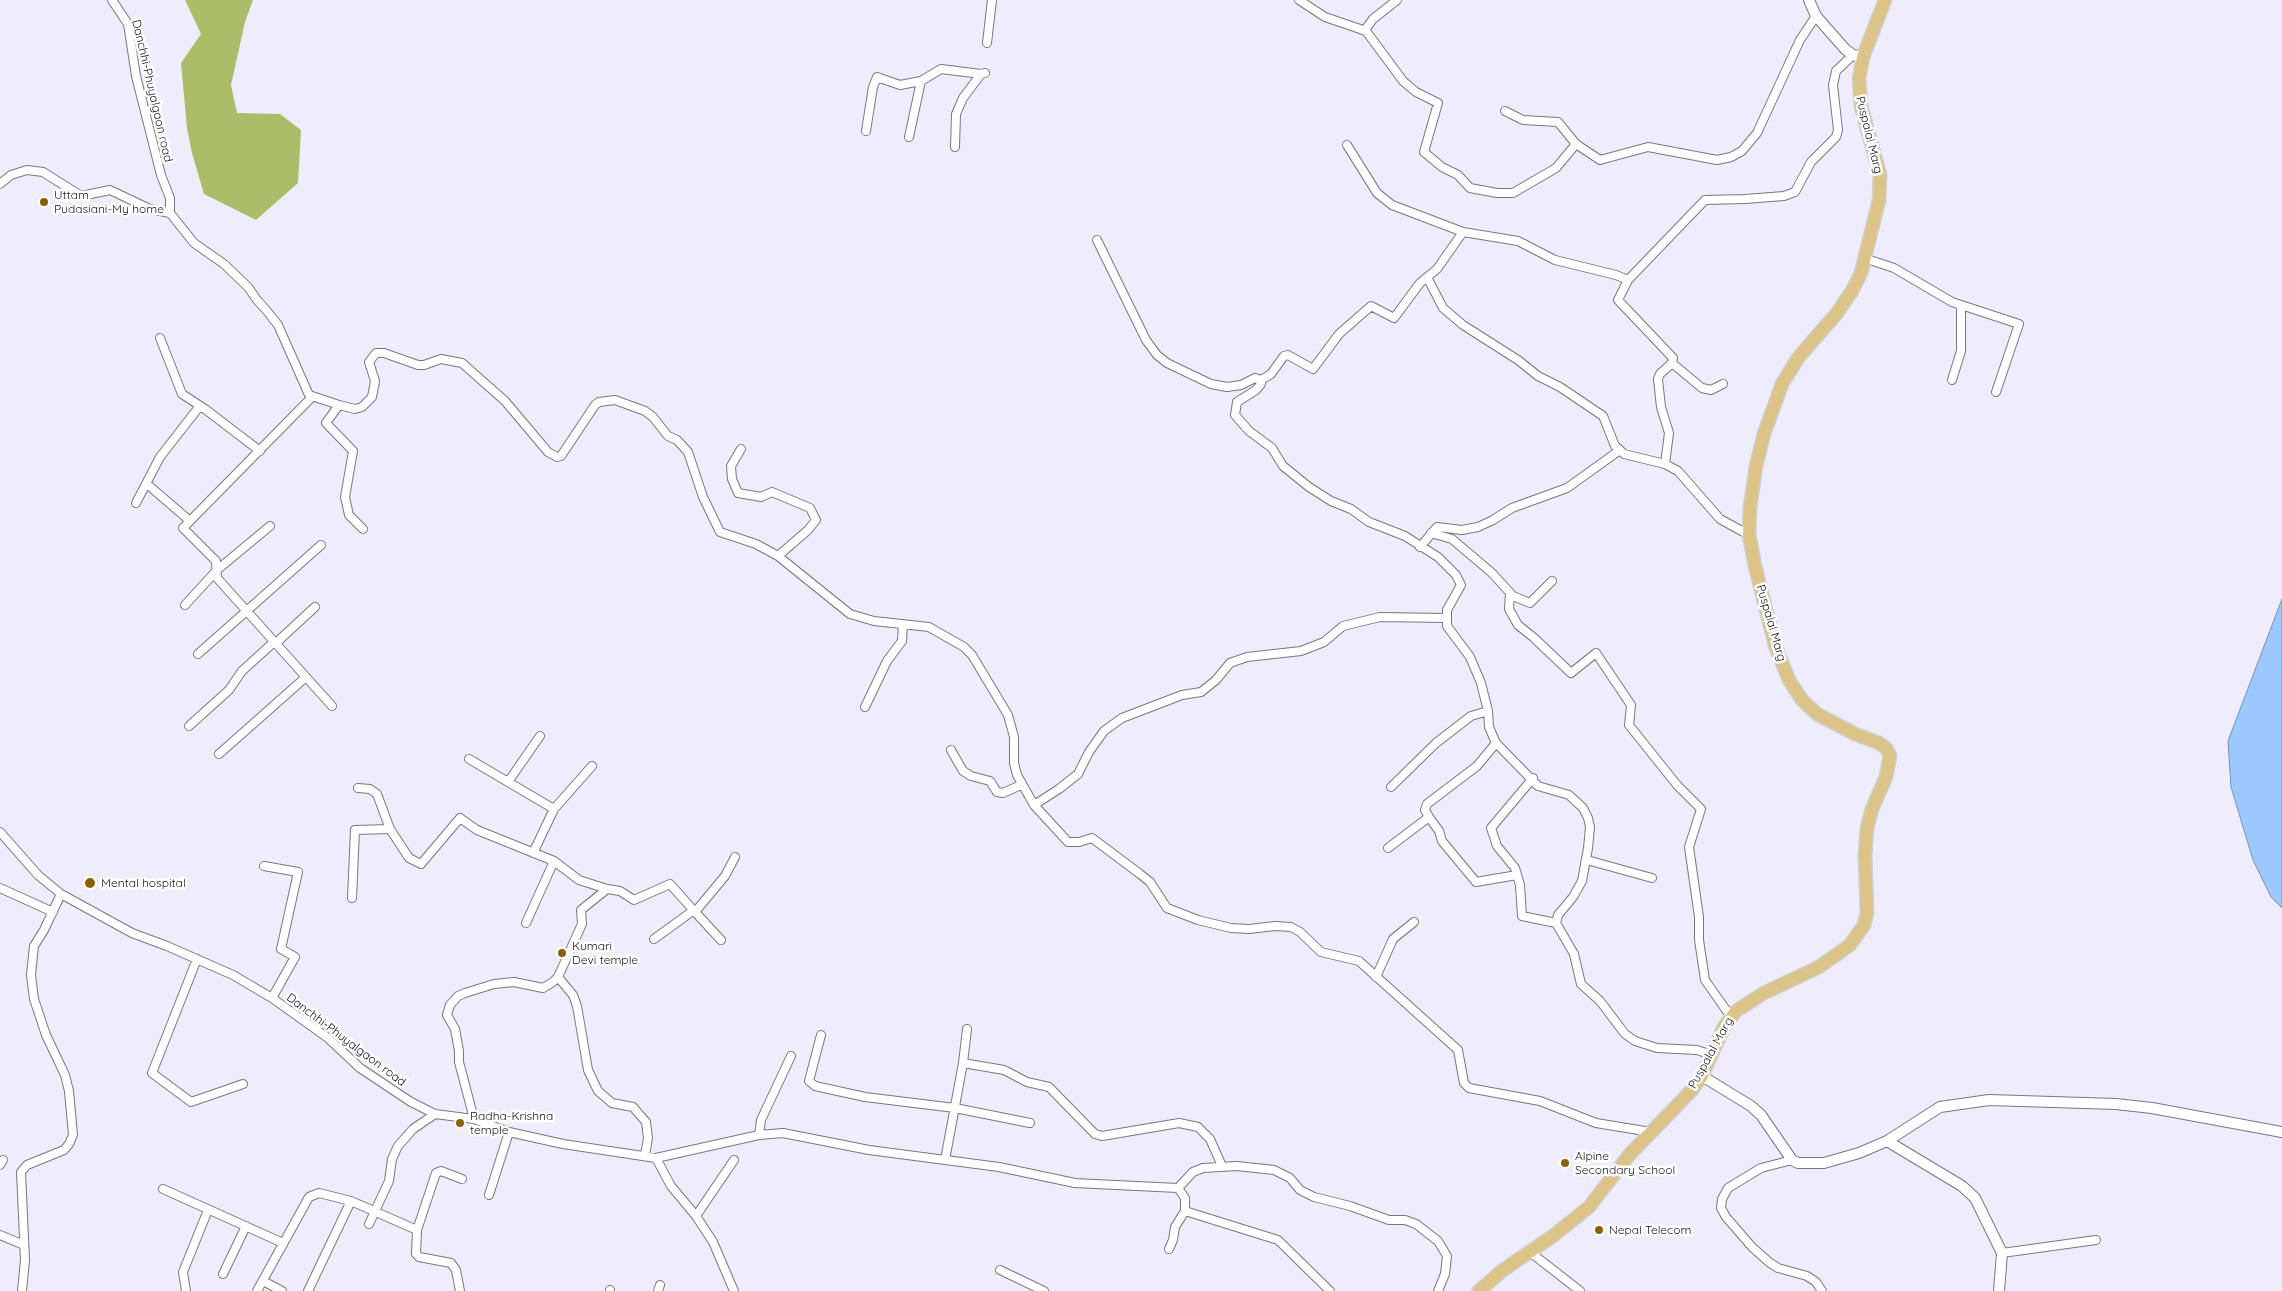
<!DOCTYPE html>
<style>
body{margin:0}
canvas{display:block;background:#efedfc}
</style>
<canvas width="2282" height="1291"></canvas>
<script>
const context = document.querySelector('canvas').getContext('2d');
context.lineJoin = 'round';
function paint(path, color) {
  context.fillStyle = color;
  context.fill(path, 'evenodd');
}
function toPath(rows) {
  const path = new Path2D();
  for (const r of rows) {
    path.moveTo(r[0], r[1]);
    for (let i = 2; i < r.length; i += 2) path.lineTo(r[i], r[i + 1]);
  }
  return path;
}
function trace(path, color, width, dash) {
  context.strokeStyle = color;
  context.lineWidth = width;
  context.lineCap = dash ? 'butt' : 'round';
  context.setLineDash(dash || []);
  context.stroke(path);
}
function drawText(font, color, halo, rows, align = 'center') {
  context.font = font + ' Quicksand,sans-serif';
  context.lineWidth = 5;
  context.setLineDash([]);
  context.textBaseline = 'middle';
  context.strokeStyle = halo;
  context.fillStyle = color;
  for (const [text, x, y, turn = 0] of rows) {
    context.save();
    context.translate(x, y);
    context.rotate((+turn || 0) * Math.PI / 180);
    context.textAlign = isNaN(turn) ? turn : align;
    if (halo) context.strokeText(text, 0, 0);
    context.fillText(text, 0, 0);
    context.restore();
  }
}
paint(toPath([
 [185,0,253,0,245,22,231,85,237,113,280,114,301,130,298,183,256,220,204,194,192,153,187,128,181,63,201,34]
]), '#aabd69');
const water = toPath([
 [2282,599,2282,908,2271,897,2253,860,2231,787,2228,741,2282,599]
]);
paint(water, '#9cc8fd');
trace(water, '#7392b8', 1);
const minor = toPath([
 [1299,0,1325,17,1366,31,1403,81,1416,92,1438,103,1424,152,1442,167,1458,175,1470,188,1497,193,1513,193,1556,168,1576,144],
 [1365,30,1373,19,1397,0],
 [987,43,992,0],
 [1505,111,1523,120,1558,122,1576,144,1600,160,1648,147,1717,160,1731,157,1742,151,1757,133,1800,40,1816,16],
 [866,131,873,87,877,77,900,85,921,81,941,69,981,74,985,73],
 [909,137,921,81],
 [1347,145,1377,193,1392,205,1463,232,1518,241,1555,260,1616,275,1628,280,1705,200,1745,199,1784,196,1795,192,1811,162,1836,137,1838,130,1833,85,1836,71,1853,55],
 [955,147,956,114,963,98,981,74],
 [0,184,11,175,27,170,43,172,81,196,110,190,150,209,170,213,170,198,161,175,136,76,128,24,112,0],
 [170,213,194,243,224,264,248,287,257,300,267,311,278,325,309,395,339,405,326,423,353,451,345,497,349,515,363,529],
 [1097,240,1146,340,1157,355,1167,363,1211,384,1227,387,1241,385,1255,378,1261,380,1261,384,1256,390,1237,402,1235,415,1249,431,1272,448,1283,466,1309,487,1331,501,1351,509,1369,522,1405,536,1438,557,1456,575,1461,585,1447,610,1447,626,1470,657,1481,683,1488,711,1489,727,1496,743,1538,786,1569,795,1583,808,1588,818,1590,827,1588,848,1582,881,1573,897,1558,915,1556,923,1574,954,1581,984,1600,1001,1625,1034,1635,1041,1657,1048,1697,1050,1712,1055],
 [1864,258,1894,268,1952,302,2019,324,1996,392],
 [1427,277,1443,308,1463,325,1518,360,1538,376,1560,387,1603,416,1615,446,1620,450,1624,454,1665,464,1678,471,1720,519,1749,535],
 [1628,280,1618,300,1673,358,1672,363],
 [160,338,182,394,205,409,260,451],
 [1261,380,1271,374,1284,356,1288,355,1313,369,1339,334,1371,306,1394,318,1420,283,1437,269,1463,232],
 [1952,380,1961,351,1961,305],
 [311,398,183,528,216,561,217,578,332,706],
 [339,405,355,409,362,407,372,397,375,381,369,362,376,353,384,353,418,365,424,365,441,359,462,363,505,401,548,452,557,457,561,456,595,405,599,402,615,400,645,411,653,417,668,436,677,440,688,452,703,497,720,532,756,544,778,556,850,614,874,621,929,627,964,647,972,655,1008,715,1014,737,1014,763,1017,775,1034,805,1059,789,1078,774,1089,752,1104,731,1122,718,1182,695,1201,692,1216,680,1230,663,1247,657,1301,651,1324,642,1343,626,1380,617,1446,618],
 [741,449,731,466,732,479,738,493,761,497,772,492,810,508,816,520,808,530,778,556],
 [1665,464,1669,433,1661,407,1658,379,1660,374,1672,363,1702,388,1711,390,1723,384],
 [147,484,190,521],
 [136,503,160,457,199,407],
 [1431,533,1452,539,1492,573,1513,596,1530,603,1552,581],
 [1420,547,1437,527,1462,530,1478,527,1493,520,1512,508,1567,488,1620,450],
 [1510,593,1509,609,1518,625,1533,637,1571,673,1596,653,1631,705,1629,725,1677,785,1701,809,1689,847,1699,917,1699,940,1705,980,1731,1017],
 [185,605,217,570,270,526],
 [276,643,315,607],
 [198,654,321,545],
 [865,707,887,661,902,641,903,624],
 [189,726,229,690,242,671,274,642],
 [951,750,963,771,971,776,990,781,997,792,1003,793,1021,785],
 [219,754,306,677],
 [469,759,554,809],
 [1533,778,1491,828,1497,846,1515,868,1520,885,1522,916,1556,923],
 [508,782,540,736],
 [1391,787,1436,743,1471,716,1488,711],
 [358,788,370,789,377,794,390,829,409,858,421,864,460,818,477,830,554,861,579,880,607,889,620,891,634,900,670,884,695,912,725,876,735,857],
 [1034,805,1068,842,1079,842,1092,838,1140,874,1150,882,1167,908,1198,920,1231,928,1249,929,1275,926,1291,927,1300,932,1321,952,1359,961,1458,1050,1464,1083,1469,1088,1540,1101,1596,1123,1651,1132],
 [1429,817,1439,831,1442,841,1476,882,1517,875],
 [0,832,38,875,61,894,132,933,167,946,233,975,272,998,328,1038,360,1068,411,1102,435,1114,474,1119,509,1132,563,1144,656,1158,671,1186,696,1216,713,1242,734,1291],
 [1388,848,1429,817,1425,810,1427,804,1477,766,1496,743],
 [533,853,554,809,592,766],
 [1587,860,1652,878],
 [264,866,298,872,281,949,295,957,272,998],
 [0,888,53,912],
 [352,898,355,830,390,829],
 [695,912,721,940],
 [526,923,554,861],
 [654,939,694,910],
 [197,959,152,1073,191,1102,243,1084],
 [558,977,573,995,577,1006,588,1070,598,1091,612,1103,633,1107,646,1122,648,1138,645,1155],
 [1376,977,1393,939,1414,922],
 [821,1035,809,1081,815,1086,865,1097,955,1108,1030,1123],
 [963,1063,967,1029],
 [474,1119,459,1062,459,1051,455,1029,447,1015,450,1005,458,996,465,993,494,984,514,982,543,988,553,982,558,977,582,924,581,910,607,889],
 [759,1135,761,1120,791,1056],
 [656,1158,759,1135,783,1133,869,1150,999,1167,1075,1183,1178,1188,1185,1198,1185,1211,1278,1240,1330,1291],
 [945,1160,963,1063,1004,1070,1027,1082,1049,1087,1095,1134,1102,1136,1179,1123,1198,1127,1210,1139,1222,1166],
 [1792,1160,1761,1168,1728,1188,1722,1199,1721,1208,1726,1217,1752,1247,1770,1263,1778,1268,1807,1276,1816,1282,1822,1291],
 [0,1165,3,1160],
 [1178,1188,1193,1172,1203,1168,1237,1166,1274,1170,1290,1178,1300,1190,1314,1197,1350,1206,1389,1220,1405,1220,1416,1224,1438,1241,1447,1256,1445,1274,1438,1291],
 [163,1189,283,1243],
 [489,1195,509,1132],
 [696,1216,734,1160],
 [369,1224,389,1181,392,1159,398,1146,413,1129,435,1114],
 [417,1230,436,1173,441,1171,462,1179],
 [0,1235,24,1245],
 [1169,1249,1173,1240,1175,1227,1185,1211],
 [1530,1252,1580,1291],
 [2002,1253,2096,1240],
 [1000,1270,1044,1291],
 [223,1274,246,1226],
 [263,1281,282,1291],
 [22,1291,25,1260,21,1172,27,1165,64,1150,69,1144,73,1135,69,1091,65,1075,46,1035,34,999,31,975,34,946,44,930,61,894],
 [186,1291,183,1272,208,1210],
 [257,1291,309,1197,319,1193,351,1201,417,1230,416,1254,419,1257,451,1263,456,1270,460,1291],
 [308,1291,351,1201],
 [610,1291,610,1290],
 [658,1291,660,1285]
]);
const tertiary = toPath([
 [1809,0,1816,16,1845,49,1853,55,1863,57],
 [1702,1076,1751,1106,1761,1115,1792,1160,1798,1163,1824,1163,1859,1153,1887,1141,1940,1107,1989,1100,2116,1104,2152,1108,2282,1132],
 [1887,1141,1962,1186,1975,1198,2002,1253,1999,1291]
]);
const primary = toPath([
 [1479,1291,1503,1270,1553,1236,1589,1207,1630,1154,1692,1090,1702,1076,1724,1027,1736,1011,1764,993,1819,967,1850,945,1864,925,1867,913,1865,856,1867,828,1872,809,1886,777,1890,756,1886,748,1879,743,1855,734,1817,714,1802,700,1789,680,1775,645,1755,566,1749,535,1750,507,1756,466,1764,434,1782,384,1798,358,1837,313,1852,291,1861,273,1879,200,1880,175,1861,106,1859,79,1863,57,1885,0]
]);
trace(minor, '#787683', 10);
trace(tertiary, '#787683', 12);
trace(primary, '#d0d0d1', 15);
trace(minor, '#fff', 8);
trace(tertiary, '#fff', 10);
trace(primary, '#dcc489', 12);
for (const [x, y, r, color] of [
 [44,202,5,"#886200"],
 [90,883,6,"#886200"],
 [562,953,5,"#886200"],
 [460,1123,5,"#886200"],
 [1565,1163,5,"#886200"],
 [1599,1230,5,"#886200"]
]) {
  const dot = new Path2D();
  dot.arc(x, y, r, 0, 2 * Math.PI);
  context.fillStyle = color;
  context.fill(dot);
  trace(dot, '#fff', 2);
}
drawText('12px', '#141318', '#fff', [
 ["Danchhi-Phuyalgaon road",152,91,77],
 ["Puspalal Marg",1869,135,76],
 ["Puspalal Marg",1771,623,74],
 ["Danchhi-Phuyalgaon road",346,1040,37],
 ["Puspalal Marg",1711,1053,-61]
]);
drawText('12px', '#141318', '#fff', [
 ["Uttam",54,195],
 ["Pudasiani-My home",54,209],
 ["Mental hospital",101,883],
 ["Kumari",572,946],
 ["Devi temple",572,960],
 ["Radha-Krishna",470,1116],
 ["temple",470,1130],
 ["Alpine",1575,1156],
 ["Secondary School",1575,1170],
 ["Nepal Telecom",1609,1230]
], 'left');
</script>
